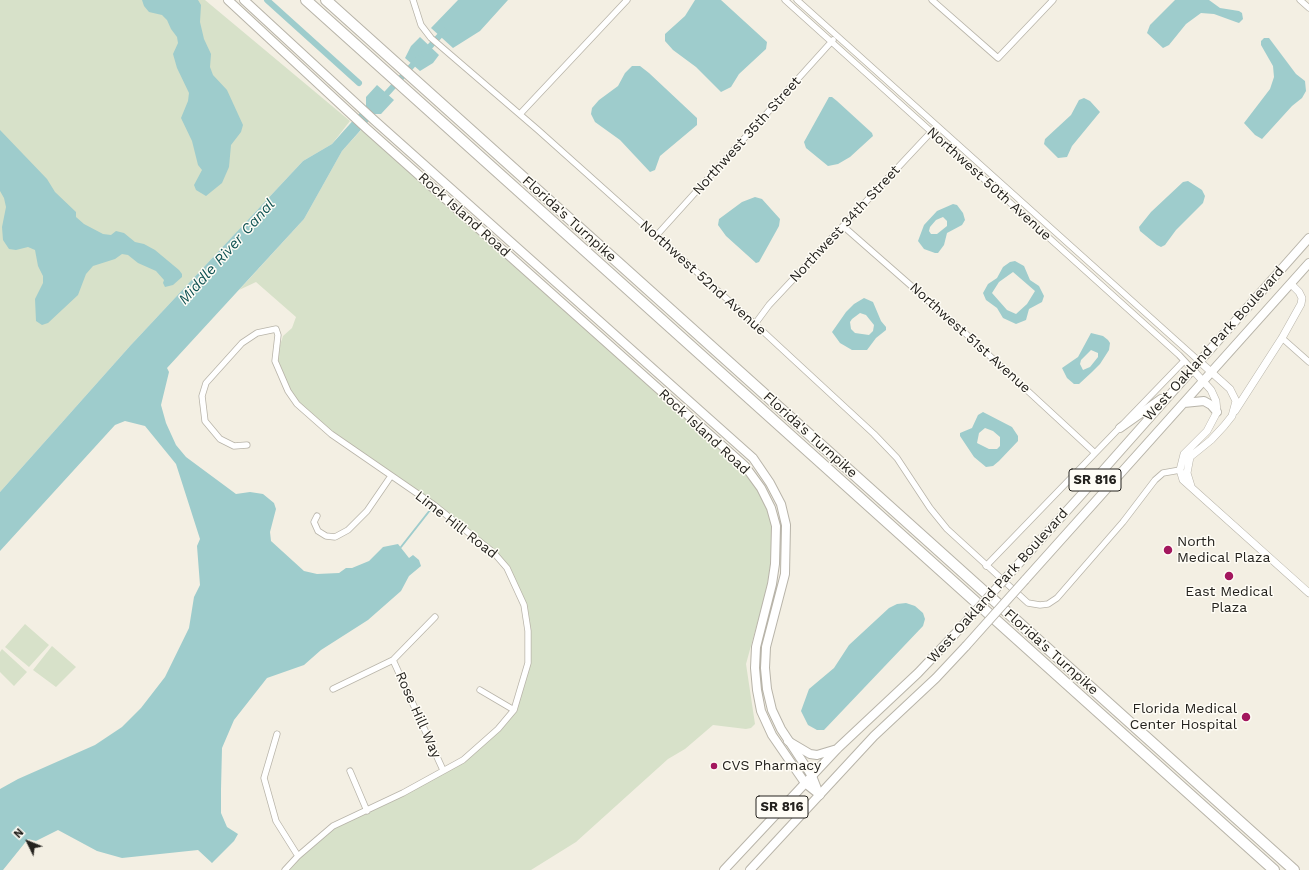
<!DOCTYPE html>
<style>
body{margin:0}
#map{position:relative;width:1309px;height:870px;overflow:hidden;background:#f3efe3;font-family:"Work Sans",sans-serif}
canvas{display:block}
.north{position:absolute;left:8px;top:822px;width:40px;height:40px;-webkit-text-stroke:3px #fffdf6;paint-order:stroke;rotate:313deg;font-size:11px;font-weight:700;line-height:16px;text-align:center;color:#24221e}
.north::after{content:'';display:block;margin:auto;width:14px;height:18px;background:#24221e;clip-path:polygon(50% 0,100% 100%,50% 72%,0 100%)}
</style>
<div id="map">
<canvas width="1309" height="870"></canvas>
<div class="north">N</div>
</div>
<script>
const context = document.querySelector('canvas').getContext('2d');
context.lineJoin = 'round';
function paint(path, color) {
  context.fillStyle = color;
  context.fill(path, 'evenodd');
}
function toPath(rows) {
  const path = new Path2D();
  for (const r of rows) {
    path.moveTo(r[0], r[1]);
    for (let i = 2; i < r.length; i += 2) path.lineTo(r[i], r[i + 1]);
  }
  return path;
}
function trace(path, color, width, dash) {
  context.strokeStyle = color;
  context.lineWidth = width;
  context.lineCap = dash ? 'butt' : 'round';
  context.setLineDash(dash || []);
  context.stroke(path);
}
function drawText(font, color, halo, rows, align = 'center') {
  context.font = font + ' "Work Sans",sans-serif';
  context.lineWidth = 3;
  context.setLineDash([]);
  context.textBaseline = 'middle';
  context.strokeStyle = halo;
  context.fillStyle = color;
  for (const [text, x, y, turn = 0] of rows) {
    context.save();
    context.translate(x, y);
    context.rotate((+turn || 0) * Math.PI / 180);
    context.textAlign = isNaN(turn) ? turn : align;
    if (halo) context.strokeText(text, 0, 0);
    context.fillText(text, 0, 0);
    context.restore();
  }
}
paint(toPath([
 [0,0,205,0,350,121,332,144,303,161,130,346,0,492],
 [363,128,742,467,769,506,774,544,766,591,746,664,755,724,751,728,746,729,713,725,685,749,668,759,576,842,531,870,285,870,333,826,463,760,514,710,528,663,524,605,507,568,464,529,331,434,297,404,275,361,283,336,292,328,296,317,256,282,239,290,304,219,342,151],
 [25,624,49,645,29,667,5,647],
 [52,646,76,667,56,687,33,670],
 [2,649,27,672,14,686,0,672,0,652]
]), '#d7e1c9');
paint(toPath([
 [142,0,198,0,201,5,200,22,204,39,211,54,210,67,213,75,227,90,243,125,241,132,231,145,229,167,222,183,206,196,196,190,194,185,202,170,198,165,192,141,181,118,188,101,189,93,177,68,173,54,178,43,177,37,171,29,167,20,162,15,149,12,144,6],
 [458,0,508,0,480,31,453,48,431,28],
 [695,0,721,0,767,42,766,49,739,74,731,87,721,92,696,67,673,50,665,41,665,34,685,16],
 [1175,0,1209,0,1220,8,1239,11,1242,13,1243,19,1239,23,1236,22,1214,14,1201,13,1186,24,1169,45,1163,48,1147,33,1150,25],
 [420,37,439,55,433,63,420,71,405,58,411,46],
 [1264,38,1269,38,1296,74,1305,81,1306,91,1302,98,1292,106,1262,139,1255,135,1244,123,1270,89,1274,77,1273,66,1261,45,1261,41],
 [632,66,640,66,649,73,697,118,697,125,660,156,655,170,650,172,620,140,595,122,591,114,592,108,599,100,618,86,625,73],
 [377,85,394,100,381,114,375,114,342,151,304,219,167,368,169,372,161,405,166,423,176,445,186,457,236,494,250,492,263,494,274,503,276,509,270,532,271,541,304,571,317,574,339,573,346,568,352,568,369,561,383,547,398,544,409,558,413,555,419,560,421,566,409,576,401,591,368,620,321,650,304,665,267,678,234,720,222,748,221,789,221,813,227,827,238,834,234,841,212,863,198,850,122,858,97,851,58,830,36,841,28,839,3,870,0,870,0,789,18,779,95,745,122,727,141,708,165,677,189,628,194,597,200,585,197,546,200,539,176,464,145,426,125,421,115,425,0,551,0,492,130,346,303,161,332,144,366,106,366,97],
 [829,97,832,97,837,101,872,133,873,136,850,157,838,164,828,166,806,148,804,142],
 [1084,98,1090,101,1100,112,1072,146,1067,157,1058,158,1044,144,1045,139,1071,115,1079,100],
 [0,130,47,179,55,192,76,212,76,217,84,224,103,234,111,235,116,231,124,233,135,242,144,244,155,250,179,270,182,274,182,277,173,285,165,287,163,283,164,280,156,271,138,263,128,255,122,254,115,259,93,266,86,274,78,295,48,323,42,325,36,321,35,299,43,283,43,276,38,266,35,250,28,247,16,250,9,249,3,240,2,227,6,207,4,198,0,191],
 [1188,181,1202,190,1205,196,1203,203,1176,230,1165,245,1161,247,1157,245,1140,231,1139,227,1151,212,1183,182],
 [755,197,762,199,780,219,779,226,759,262,756,263,726,236,718,225,719,219,742,202],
 [953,204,957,205,963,213,965,220,962,225,947,233,944,245,938,253,935,253,924,249,918,241,924,225,937,211],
 [943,217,947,221,947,226,937,234,931,234,929,231,930,227,936,220],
 [1015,261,1024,266,1030,280,1039,286,1044,296,1042,302,1029,309,1026,320,1016,324,1003,318,997,308,986,300,983,293,988,284,997,278,1003,267,1010,262],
 [1013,272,1035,291,1027,304,1016,314,1007,310,992,293,999,282],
 [864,298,873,302,881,321,886,327,886,330,876,338,867,350,852,350,840,343,832,332,846,312,854,304],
 [860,313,866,315,874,325,873,331,869,335,855,333,851,329,850,322,852,319],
 [1091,333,1103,336,1108,340,1110,343,1109,350,1100,364,1092,372,1079,384,1074,384,1067,378,1062,368,1078,357],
 [1091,350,1098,353,1098,357,1090,367,1083,370,1080,364,1081,360],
 [983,412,1012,427,1018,436,1018,441,999,461,993,466,986,467,974,457,960,436,960,433,972,428,978,415],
 [985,428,993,431,1000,437,1000,446,997,449,989,449,977,443,979,433],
 [906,603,915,606,923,613,925,619,923,626,824,730,817,730,808,725,801,711,809,689,834,668,849,645,889,608,897,604]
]), '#9ecccc');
trace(toPath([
 [401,547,434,505]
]), '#9ecccc', 2);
trace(toPath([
 [267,0,359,83],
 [424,53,444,31],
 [381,100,418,59]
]), '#9ecccc', 6);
const minor = toPath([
 [413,0,421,25,431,38,538,130,755,324,874,434,897,458,930,508,947,529,1028,603,1040,605,1048,604,1057,598,1123,522,1155,480,1163,473,1180,470],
 [785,0,1179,355,1192,369],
 [797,0,1199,361],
 [932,0,998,58,1053,0],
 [1300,0,1309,8],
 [520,114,627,0],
 [843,226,965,333,1095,453],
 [656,236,833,40],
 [755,324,769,305,933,130],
 [1282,338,1309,362],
 [247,445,234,446,220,439,205,421,202,396,206,383,242,343,257,333,276,329,278,335,275,361,288,391,297,404,331,434,434,505,494,553,507,568,524,605,528,631,528,663,514,710,498,729,463,760,403,793,333,826,298,856,285,870],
 [317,516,314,522,318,531,326,536,335,537,348,530,367,511,391,476],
 [986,566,1184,361],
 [393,660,443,770],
 [333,689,393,660,435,617],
 [480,690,514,710],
 [277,734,264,778,276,821,298,856],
 [350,771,367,811]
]);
const tertiary = toPath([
 [1192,369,1211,390,1216,401,1217,412,1207,431,1184,454,1180,470,1183,480,1309,593],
 [1235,411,1282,338,1301,304,1302,298,1299,292,1291,284],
 [1191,486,1187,473,1190,457,1211,440,1224,426,1232,416,1236,401,1230,389,1199,361]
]);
const secondary = toPath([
 [228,0,366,128,745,466,761,488,771,508,776,526,775,564,772,584,756,647,755,668,757,690,761,711,772,735,805,783,820,795],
 [244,0,374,120,753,458,770,483,781,504,786,525,785,574,766,647,765,668,767,689,772,710,781,729,812,776,819,794]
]);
const primary = toPath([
 [1184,403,1204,401,1211,405,1217,412],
 [1120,428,1161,399],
 [1013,570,1082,494,1309,238],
 [1025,580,1309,263],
 [788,741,810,754,817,755,837,749],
 [724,870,838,748,918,673,954,635],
 [750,870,874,736,936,678,966,646]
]);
const motorway = toPath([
 [306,0,1274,870],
 [326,0,1294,870]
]);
trace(minor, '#b8b4a9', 7);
trace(tertiary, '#b8b4a9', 8);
trace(secondary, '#b8b4a9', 10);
trace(primary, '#b8b4a9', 10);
trace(motorway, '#b8b4a9', 12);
trace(minor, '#fff', 5.5);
trace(tertiary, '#fff', 7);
trace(secondary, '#fff', 8);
trace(primary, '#fff', 8);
trace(motorway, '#fff', 10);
const primaryBridge = toPath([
 [954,635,1013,570],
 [966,646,1025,580]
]);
trace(primaryBridge, '#b8b4a9', 10, []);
trace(primaryBridge, '#fff', 8);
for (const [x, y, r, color] of [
 [1168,550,5,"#a3175e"],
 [1229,576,5,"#a3175e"],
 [1246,717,5,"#a3175e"],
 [714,766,4,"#a3175e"]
]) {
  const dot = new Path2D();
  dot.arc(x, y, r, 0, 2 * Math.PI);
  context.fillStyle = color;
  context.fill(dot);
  trace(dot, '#fffdf6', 1.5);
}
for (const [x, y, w] of [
 [1095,480,52],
 [782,807,52]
]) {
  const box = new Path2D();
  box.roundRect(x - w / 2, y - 11, w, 22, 3);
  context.fillStyle = '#fffdf6';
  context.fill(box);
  trace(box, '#24221e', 1);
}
drawText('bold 13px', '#24221e', null, [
 ["SR 816",1095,480],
 ["SR 816",782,807]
]);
drawText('14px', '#24221e', '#fffdf6', [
 ["Northwest 35th Street",747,136,-48],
 ["Northwest 50th Avenue",989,184,42],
 ["Rock Island Road",464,215,42],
 ["Florida's Turnpike",569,219,42],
 ["Northwest 34th Street",845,224,-47],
 ["Northwest 52nd Avenue",703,278,42],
 ["Northwest 51st Avenue",970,338,42],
 ["West Oakland Park Boulevard",1214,344,-48],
 ["Rock Island Road",704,432,43],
 ["Florida's Turnpike",810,435,42],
 ["Lime Hill Road",456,525,38],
 ["West Oakland Park Boulevard",998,586,-48],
 ["Florida's Turnpike",1051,652,42],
 ["Rose Hill Way",418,715,66]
]);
drawText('14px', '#24221e', '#fffdf6', [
 ["North",1177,542],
 ["Medical Plaza",1177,558],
 ["East Medical",1229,592,"center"],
 ["Plaza",1229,608,"center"],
 ["Florida Medical",1237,709,"right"],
 ["Center Hospital",1237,725,"right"],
 ["CVS Pharmacy",722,766]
], 'left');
drawText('italic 15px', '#115354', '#fffdf6', [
 ["Middle River Canal",227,252,-48]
]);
</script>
